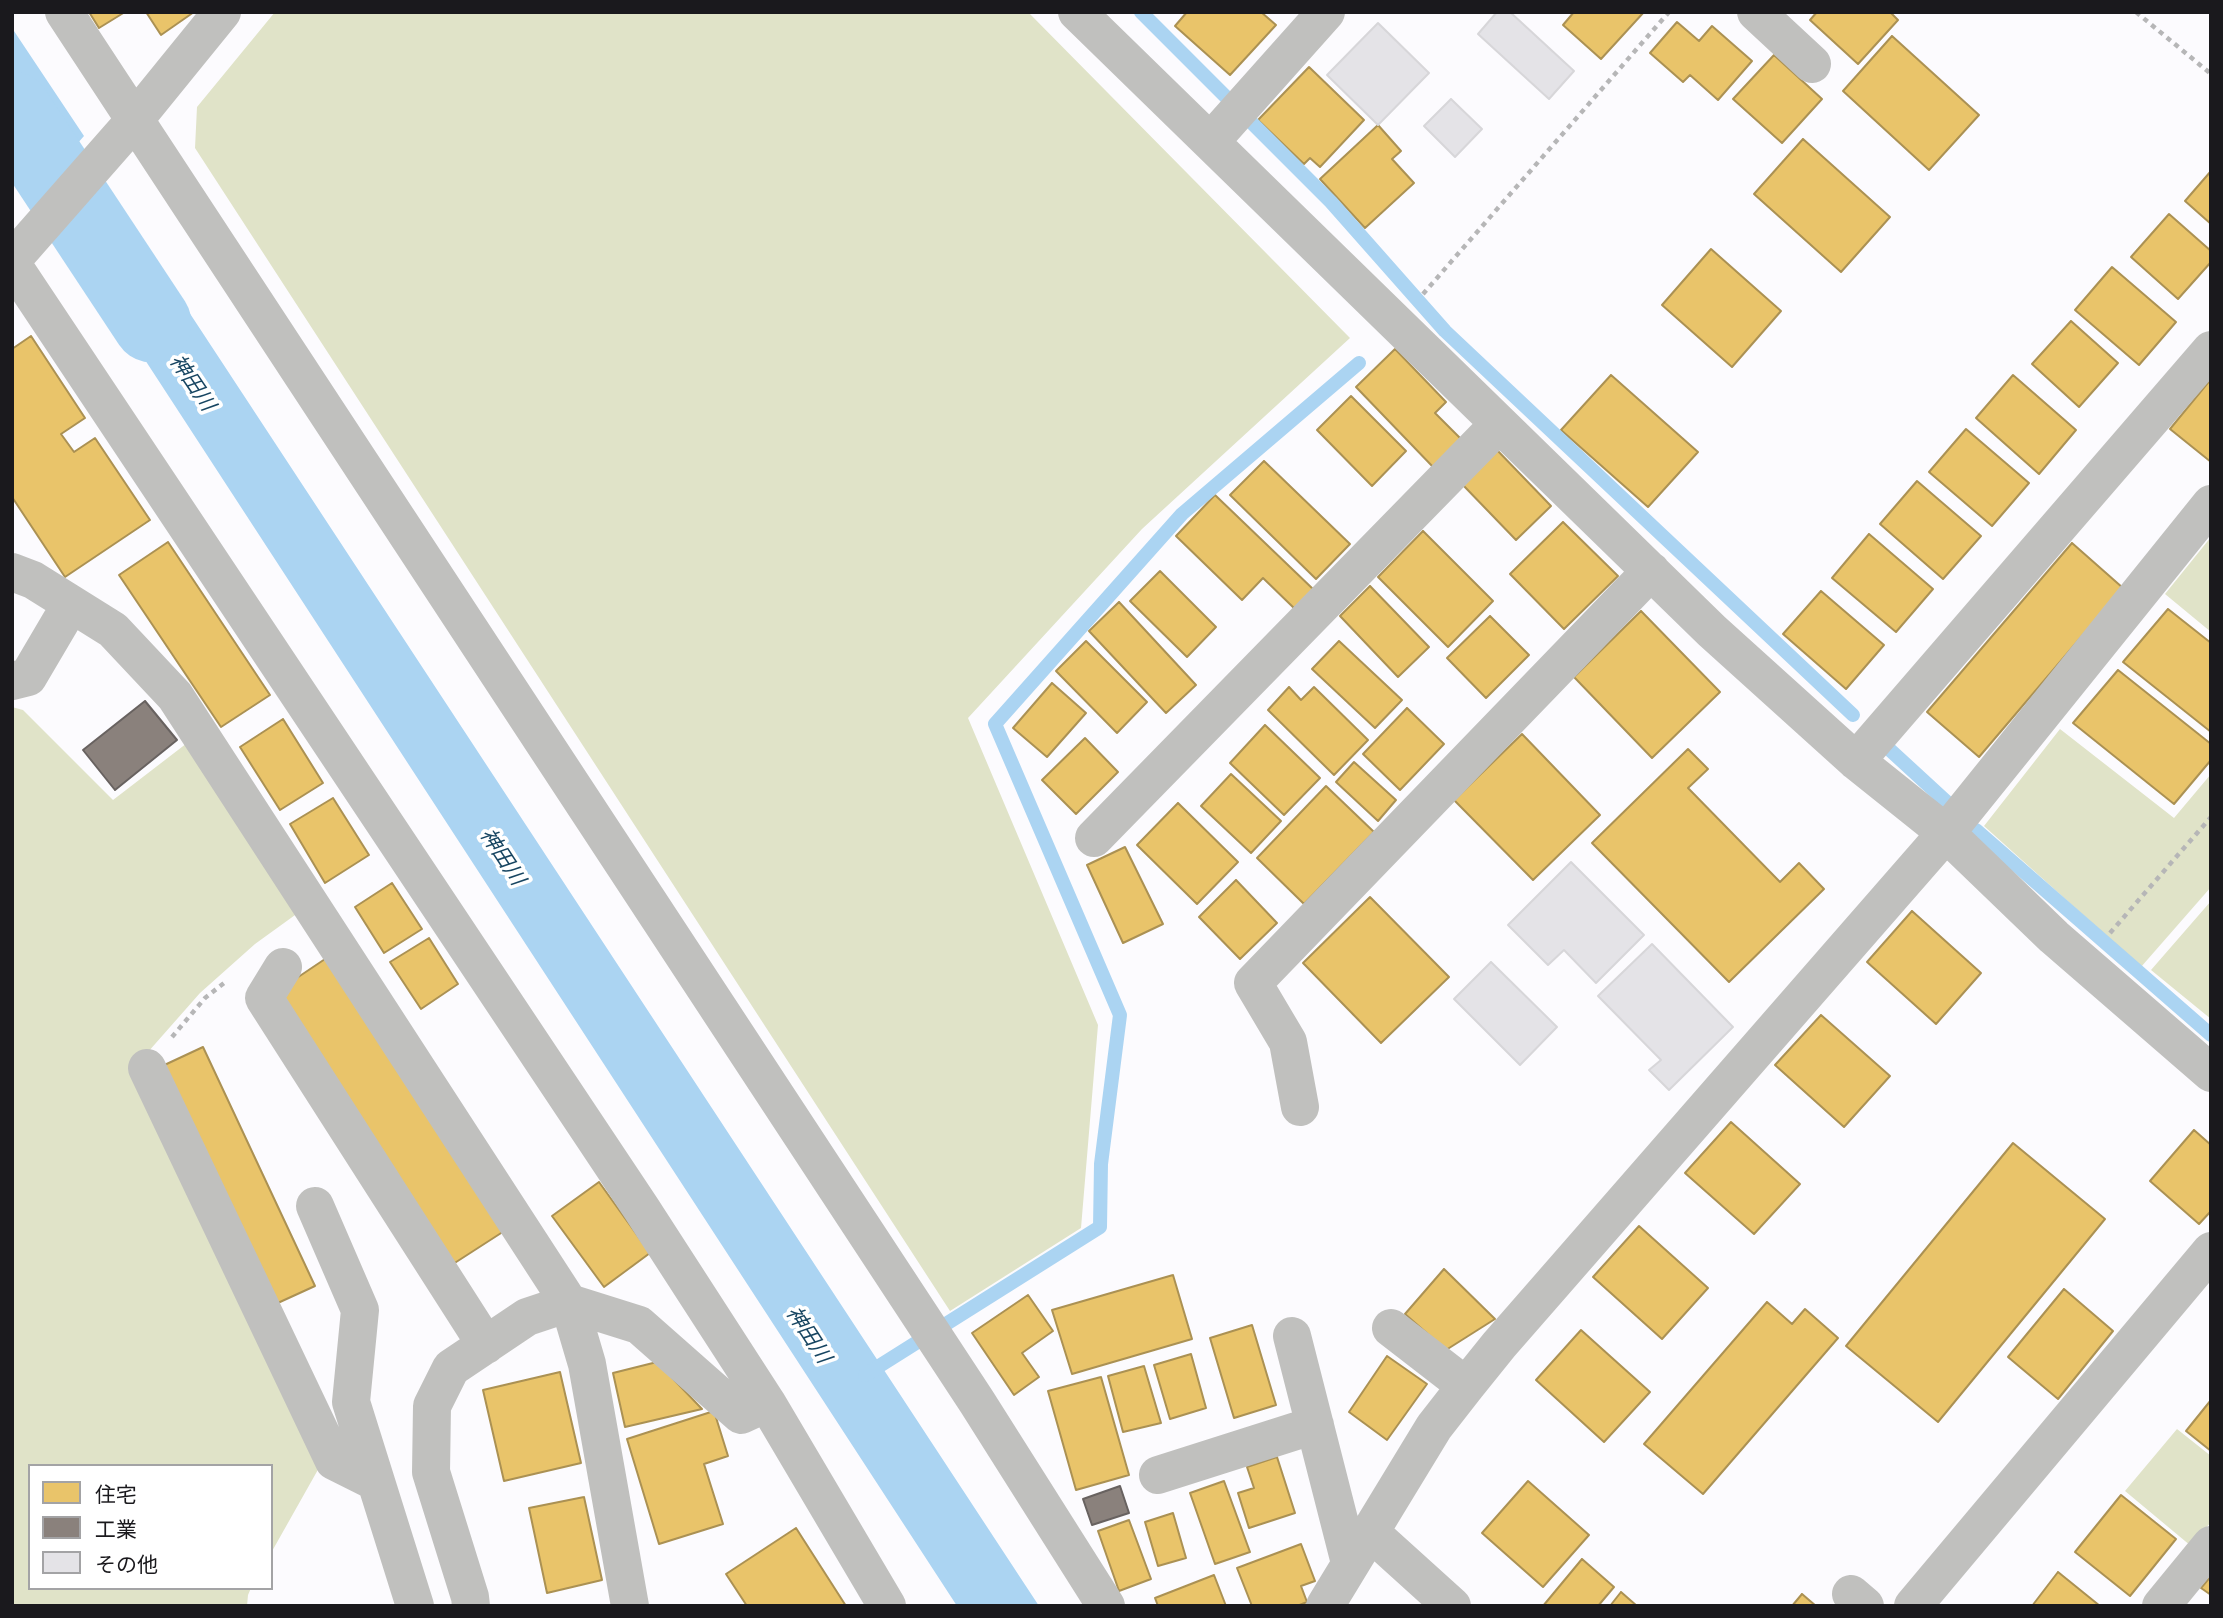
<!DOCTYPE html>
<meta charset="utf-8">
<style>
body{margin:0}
#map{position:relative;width:2223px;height:1618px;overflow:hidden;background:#fcfbfe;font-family:Rubik,"Noto Sans JP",sans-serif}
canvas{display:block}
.frame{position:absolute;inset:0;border:14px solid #1a191d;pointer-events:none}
.legend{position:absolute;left:28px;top:1464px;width:245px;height:126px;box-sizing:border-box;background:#fff;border:2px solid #a3a3a5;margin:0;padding:9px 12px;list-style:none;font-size:21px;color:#1a191d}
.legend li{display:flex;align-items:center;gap:14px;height:35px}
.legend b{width:35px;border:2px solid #a3a3a5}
</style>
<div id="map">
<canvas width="2223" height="1618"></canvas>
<div class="frame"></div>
<ul class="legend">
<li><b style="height:19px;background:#e9c46a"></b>住宅</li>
<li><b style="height:19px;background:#8a817c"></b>工業</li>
<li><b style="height:19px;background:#e4e3e7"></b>その他</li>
</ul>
</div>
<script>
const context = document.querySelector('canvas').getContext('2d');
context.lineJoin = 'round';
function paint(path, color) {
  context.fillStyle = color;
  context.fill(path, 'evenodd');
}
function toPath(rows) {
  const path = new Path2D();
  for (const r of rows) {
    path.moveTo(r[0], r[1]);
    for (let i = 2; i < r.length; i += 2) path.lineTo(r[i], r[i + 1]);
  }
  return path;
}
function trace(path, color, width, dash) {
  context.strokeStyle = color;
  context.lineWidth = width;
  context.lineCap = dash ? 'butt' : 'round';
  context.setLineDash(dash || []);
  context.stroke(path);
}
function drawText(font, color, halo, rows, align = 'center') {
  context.font = font + ' Rubik,"Noto Sans JP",sans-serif';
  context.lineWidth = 7;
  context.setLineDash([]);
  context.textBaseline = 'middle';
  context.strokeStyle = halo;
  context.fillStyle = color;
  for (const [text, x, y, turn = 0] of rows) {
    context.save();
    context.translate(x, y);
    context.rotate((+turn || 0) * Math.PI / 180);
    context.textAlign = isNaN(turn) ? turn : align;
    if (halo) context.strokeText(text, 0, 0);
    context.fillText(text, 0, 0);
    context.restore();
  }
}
paint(toPath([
 [275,12,1028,12,1350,338,1142,529,968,718,1098,1025,1081,1228,950,1311,195,148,197,107],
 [2211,537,2211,632,2165,594],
 [12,707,23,710,113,800,191,740,302,910,255,944,200,993,133,1069,324,1459,271,1553,271,1466,30,1466,30,1588,251,1588,248,1595,247,1606,12,1606],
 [2060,729,2174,818,2211,774,2211,887,2141,967,1984,826],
 [2211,901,2211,1019,2151,970],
 [2177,1429,2211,1456,2211,1522,2191,1546,2125,1491]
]), '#e0e3c8');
paint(toPath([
 [12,28,84,136,35,192,12,157],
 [118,204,1039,1606,957,1606,76,254]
]), '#abd4f2');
const homes = toPath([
 [89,12,125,12,99,28,89,12],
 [146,12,194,12,161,35,146,12],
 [1187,12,1261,12,1276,25,1230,75,1175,26,1187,12],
 [1574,12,1644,12,1601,59,1563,25,1574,12],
 [1817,12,1890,12,1898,20,1858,64,1810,20,1817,12],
 [1677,22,1699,41,1712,26,1752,61,1718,100,1690,75,1683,82,1650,53,1677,22],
 [1892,36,1979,115,1929,170,1843,91,1892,36],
 [1774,55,1822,99,1782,143,1733,99,1774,55],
 [1309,67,1364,120,1320,167,1310,158,1304,164,1258,120,1309,67],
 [1378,125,1401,151,1392,159,1414,183,1365,228,1320,179,1378,125],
 [1803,139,1890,217,1841,272,1754,194,1803,139],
 [2211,171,2211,224,2185,201,2211,171],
 [2169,214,2211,251,2211,262,2178,299,2131,257,2169,214],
 [1711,249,1781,311,1732,367,1662,305,1711,249],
 [2112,267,2176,322,2139,365,2075,310,2112,267],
 [2071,321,2118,363,2079,407,2032,364,2071,321],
 [31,336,85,418,61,434,74,452,95,438,150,520,65,577,12,497,12,349,31,336],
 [1395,349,1446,402,1435,413,1463,441,1434,468,1356,387,1395,349],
 [1611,375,1698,452,1648,507,1561,430,1611,375],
 [2013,375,2076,430,2039,474,1976,418,2013,375],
 [2211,379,2211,462,2170,429,2211,379],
 [1351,396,1406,451,1372,486,1317,430,1351,396],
 [1966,429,2029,483,1992,526,1929,472,1966,429],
 [1496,449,1551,506,1516,540,1461,483,1496,449],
 [1264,461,1350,544,1316,579,1230,495,1264,461],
 [1917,481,1981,536,1943,579,1880,524,1917,481],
 [1215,495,1314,590,1296,610,1263,578,1242,600,1176,536,1215,495],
 [1563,522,1618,576,1564,629,1510,574,1563,522],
 [1423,531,1493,601,1448,647,1378,577,1423,531],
 [1869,534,1933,589,1896,632,1832,578,1869,534],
 [168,542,270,695,221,727,119,575,168,542],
 [2072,543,2123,588,1979,757,1927,712,2072,543],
 [1160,571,1216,627,1187,657,1130,601,1160,571],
 [1370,586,1429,647,1398,677,1340,616,1370,586],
 [1821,591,1884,645,1846,689,1783,634,1821,591],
 [1119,602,1196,685,1166,713,1089,631,1119,602],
 [2168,609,2211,643,2211,732,2123,662,2168,609],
 [1641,611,1720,692,1652,758,1574,677,1641,611],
 [1490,616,1529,655,1486,698,1447,658,1490,616],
 [1086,641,1147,702,1117,733,1056,671,1086,641],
 [1339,641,1402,700,1375,728,1312,669,1339,641],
 [2118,670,2211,744,2211,760,2174,804,2073,723,2118,670],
 [1052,683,1086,713,1047,757,1013,728,1052,683],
 [1289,687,1301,700,1314,687,1368,740,1334,775,1268,710,1289,687],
 [1407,708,1444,744,1400,790,1363,754,1407,708],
 [283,719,323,783,280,810,240,747,283,719],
 [1265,725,1320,778,1284,815,1230,763,1265,725],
 [1522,734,1600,815,1533,880,1454,800,1522,734],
 [1085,738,1118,772,1076,814,1042,780,1085,738],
 [1688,749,1708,769,1688,788,1780,882,1799,863,1824,889,1729,982,1592,843,1688,749],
 [1354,762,1396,800,1378,821,1336,782,1354,762],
 [1231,774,1281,821,1251,853,1201,806,1231,774],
 [1326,786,1374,832,1304,904,1257,858,1326,786],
 [333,798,369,855,325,883,290,824,333,798],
 [1178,803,1238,862,1197,904,1137,845,1178,803],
 [1125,847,1163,924,1123,943,1087,865,1125,847],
 [1236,880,1277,923,1240,959,1199,917,1236,880],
 [392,883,422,929,384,953,355,907,392,883],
 [1370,897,1449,977,1381,1043,1303,963,1370,897],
 [1912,911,1981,973,1936,1024,1867,962,1912,911],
 [429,938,458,984,421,1009,390,962,429,938],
 [331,955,512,1226,450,1266,270,996,331,955],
 [1821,1015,1890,1076,1844,1127,1775,1065,1821,1015],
 [203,1047,315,1286,269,1307,158,1068,203,1047],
 [1731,1122,1800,1184,1754,1234,1685,1173,1731,1122],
 [2194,1130,2211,1145,2211,1211,2199,1224,2150,1181,2194,1130],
 [2013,1143,2105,1219,1938,1422,1846,1346,2013,1143],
 [599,1182,650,1253,604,1287,552,1216,599,1182],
 [1639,1226,1708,1288,1662,1339,1593,1277,1639,1226],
 [1444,1269,1495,1319,1446,1350,1405,1314,1444,1269],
 [1173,1275,1192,1339,1072,1374,1052,1310,1173,1275],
 [2064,1289,2113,1331,2058,1399,2008,1357,2064,1289],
 [1028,1295,1053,1331,1022,1353,1039,1377,1014,1395,972,1333,1028,1295],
 [1767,1302,1792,1324,1805,1309,1838,1338,1703,1494,1644,1444,1767,1302],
 [1252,1325,1276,1405,1234,1418,1210,1338,1252,1325],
 [1581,1330,1650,1392,1604,1442,1536,1380,1581,1330],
 [1191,1354,1206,1408,1170,1419,1154,1365,1191,1354],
 [1387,1356,1427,1384,1387,1440,1349,1412,1387,1356],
 [657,1362,702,1409,625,1427,613,1373,657,1362],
 [1144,1366,1161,1423,1123,1432,1108,1376,1144,1366],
 [560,1372,581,1463,504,1481,483,1390,560,1372],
 [1101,1377,1129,1475,1076,1490,1048,1391,1101,1377],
 [2211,1400,2211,1451,2186,1431,2211,1400],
 [714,1411,728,1456,704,1464,723,1524,659,1544,627,1439,714,1411],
 [1277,1457,1295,1513,1249,1528,1238,1493,1254,1488,1247,1467,1277,1457],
 [1224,1481,1250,1552,1215,1564,1190,1493,1224,1481],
 [1528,1481,1589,1535,1543,1587,1482,1533,1528,1481],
 [2121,1495,2176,1539,2130,1596,2075,1552,2121,1495],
 [584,1497,602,1580,547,1593,529,1508,584,1497],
 [1173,1513,1186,1558,1158,1566,1145,1522,1173,1513],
 [1129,1520,1151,1579,1119,1591,1098,1531,1129,1520],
 [796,1528,846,1606,747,1606,726,1574,796,1528],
 [1301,1544,1315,1581,1301,1586,1307,1602,1297,1606,1252,1606,1237,1568,1301,1544],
 [1582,1559,1614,1587,1598,1606,1543,1606,1582,1559],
 [2058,1572,2100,1606,2032,1606,2058,1572],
 [1214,1575,1226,1606,1158,1606,1155,1598,1214,1575],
 [2211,1576,2211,1595,2201,1588,2211,1576],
 [1621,1592,1637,1606,1610,1606,1621,1592],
 [1802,1594,1816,1606,1792,1606,1802,1594]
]);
paint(homes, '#e9c46a');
trace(homes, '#ab9153', 2);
const industry = toPath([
 [145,701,177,740,115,790,83,750,145,701],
 [1120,1486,1129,1513,1092,1525,1083,1499,1120,1486]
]);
paint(industry, '#8a817c');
trace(industry, '#686260', 2);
trace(toPath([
 [1141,12,1331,202,1445,331,1853,715],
 [1889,749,1951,806],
 [1976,830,2211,1035],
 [865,1375,1100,1227,1101,1164,1120,1015,995,724,1182,514,1359,363]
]), '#abd4f2', 14);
trace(toPath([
 [12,111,152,323]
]), '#abd4f2', 79);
const building = toPath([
 [1497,12,1510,12,1574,71,1549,99,1478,34,1497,12],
 [1378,23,1429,73,1378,125,1327,75,1378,23],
 [1451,99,1482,129,1455,157,1424,126,1451,99],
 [1571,862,1644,935,1596,983,1564,950,1548,965,1508,925,1571,862],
 [1652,944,1733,1027,1669,1090,1649,1070,1661,1060,1598,996,1652,944],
 [1491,962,1557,1027,1520,1065,1454,999,1491,962]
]);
paint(building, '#e4e3e7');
trace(building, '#d7d6d9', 2);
trace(toPath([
 [2136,12,2211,74],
 [1423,294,1669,12],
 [2110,933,2211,817],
 [172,1037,205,998,224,983]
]), '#b6b6b7', 4.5, [5, 5]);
trace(toPath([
 [64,12,977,1402,1106,1606],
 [1077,12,1712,631,1856,761,1946,833,2054,937,2211,1073],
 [1756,12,1812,64],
 [1211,141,1326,12],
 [12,260,127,129,222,12],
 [12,264,641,1208,767,1403,887,1606],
 [12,572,33,580,113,630,175,696,569,1303,587,1364,630,1606],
 [12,681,28,677,71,604],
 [1856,761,2211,350],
 [1094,838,1499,424],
 [283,967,264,998,486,1345],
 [147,1068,334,1461,376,1482],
 [1300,1107,1288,1042,1253,983,1651,571],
 [315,1206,360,1310,351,1402,415,1606],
 [1391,1328,1466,1386],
 [1292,1336,1350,1563],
 [1158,1475,1315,1425],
 [1369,1531,1452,1606],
 [1851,1594,1865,1606],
 [471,1606,470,1597,431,1472,432,1406,451,1368,527,1317,569,1303,639,1325,741,1415,767,1403],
 [1325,1606,1434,1427,1466,1386,1499,1345,1946,833,2211,504],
 [1913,1606,2211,1251],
 [2161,1606,2211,1545]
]), '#c0c0be', 38);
drawText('italic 21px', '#184662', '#fff', [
 ["神田川",192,383,56],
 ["神田川",502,857,57],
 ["神田川",808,1335,57]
]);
</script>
